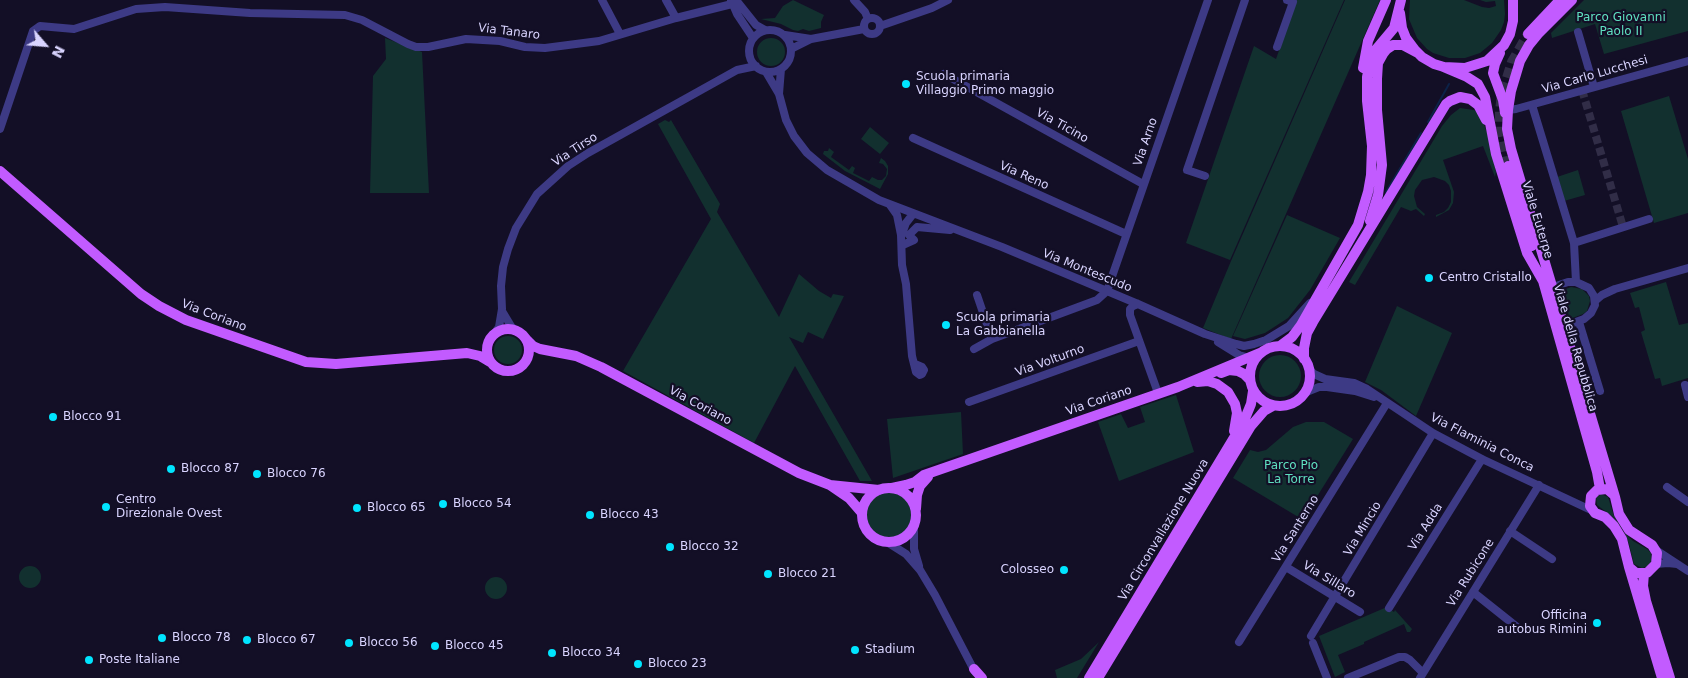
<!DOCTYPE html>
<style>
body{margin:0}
#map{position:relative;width:1688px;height:678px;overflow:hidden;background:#130f26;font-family:"DejaVu Sans",sans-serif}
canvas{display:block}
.north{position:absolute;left:20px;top:20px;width:50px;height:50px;-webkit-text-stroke:4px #130f26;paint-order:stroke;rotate:117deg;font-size:14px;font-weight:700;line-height:20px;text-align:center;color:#d9d4ff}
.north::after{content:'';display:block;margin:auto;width:18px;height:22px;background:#d9d4ff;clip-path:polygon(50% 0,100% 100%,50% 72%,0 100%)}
</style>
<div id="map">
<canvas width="1688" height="678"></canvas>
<div class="north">N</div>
</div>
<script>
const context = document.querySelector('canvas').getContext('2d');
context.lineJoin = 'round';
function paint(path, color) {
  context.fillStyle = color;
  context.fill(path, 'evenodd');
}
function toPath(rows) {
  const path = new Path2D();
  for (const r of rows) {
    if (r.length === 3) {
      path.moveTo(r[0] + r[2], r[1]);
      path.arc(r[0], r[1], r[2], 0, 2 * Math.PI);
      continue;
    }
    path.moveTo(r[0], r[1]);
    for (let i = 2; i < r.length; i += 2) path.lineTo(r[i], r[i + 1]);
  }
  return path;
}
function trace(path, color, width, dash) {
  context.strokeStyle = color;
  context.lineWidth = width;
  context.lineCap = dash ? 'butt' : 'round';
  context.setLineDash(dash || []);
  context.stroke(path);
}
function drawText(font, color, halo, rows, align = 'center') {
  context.font = font + ' "DejaVu Sans",sans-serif';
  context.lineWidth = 4.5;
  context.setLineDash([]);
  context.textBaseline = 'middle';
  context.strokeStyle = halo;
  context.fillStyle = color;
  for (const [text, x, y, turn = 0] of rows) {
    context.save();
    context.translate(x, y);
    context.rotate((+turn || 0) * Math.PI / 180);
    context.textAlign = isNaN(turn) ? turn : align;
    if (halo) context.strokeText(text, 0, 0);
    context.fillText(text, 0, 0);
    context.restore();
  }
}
paint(toPath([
 [793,0,824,15,821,22,821,28,809,31,803,29,798,31,793,30,781,24,761,19,775,18,783,6],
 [1297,0,1344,0,1230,260,1186,243,1254,46,1276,59],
 [1345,0,1380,0,1231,339,1203,328,1231,261],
 [1410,0,1464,0,1482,7,1489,8,1496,6,1495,1,1486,2,1480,0,1504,0,1505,14,1504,22,1501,30,1492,43,1480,53,1465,58,1449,58,1433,53,1427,49,1417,38,1409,19],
 [1584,0,1688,0,1688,31,1604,54,1595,24,1552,38,1551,33],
 [385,38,422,52,429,193,370,193,373,76,386,59],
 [771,52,14],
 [1669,96,1688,159,1688,213,1654,223,1621,111],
 [1460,108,1474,110,1477,112,1482,119,1490,141,1496,172,1495,177,1483,146,1443,160,1454,192,1453,203,1449,210,1436,217,1436,215,1444,212,1448,208,1451,202,1451,191,1449,185,1445,181,1434,177,1422,180,1415,190,1414,196,1417,207,1425,214,1424,216,1416,209,1411,211,1401,207,1355,285,1349,282,1442,126,1451,115],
 [665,120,669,122,671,120,720,204,717,212,779,317,799,274,819,291,831,298,833,294,844,296,823,339,808,332,803,343,789,337,872,481,860,481,795,366,754,443,623,371,711,219,658,124],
 [870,127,889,143,880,154,861,139],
 [829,148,834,152,831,157,849,170,852,166,855,168,853,173,869,181,872,177,878,180,882,180,886,176,887,169,883,164,879,163,881,158,885,161,888,166,888,174,880,189,845,171,823,154,824,151,828,151],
 [1578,170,1585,195,1564,201,1557,177],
 [1287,215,1340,238,1310,290,1288,318,1265,333,1245,339,1233,336],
 [1666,282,1679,325,1688,323,1688,378,1662,386,1660,378,1655,379,1641,332,1645,330,1639,307,1635,308,1630,293],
 [1571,287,1582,289,1589,296,1590,301,1587,311,1583,314,1570,319,1561,291],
 [1397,306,1452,333,1416,416,1381,390,1365,382],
 [508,350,14],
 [1280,376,21],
 [1176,395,1194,452,1119,481,1098,422,1121,414,1128,428,1145,422,1140,407],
 [961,412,963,454,893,478,887,419],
 [1306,422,1324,422,1353,439,1313,503,1305,521,1233,478,1250,450,1258,452,1266,450,1293,427],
 [889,516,24],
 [1601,494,1608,497,1614,516,1623,531,1633,541,1647,549,1651,553,1652,560,1648,566,1642,568,1634,564,1629,544,1625,534,1613,517,1597,505,1596,498],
 [30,577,11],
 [496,588,11],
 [1387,607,1394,612,1395,610,1412,629,1410,632,1407,632,1404,624,1364,642,1364,644,1338,655,1345,672,1335,677,1319,636],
 [1099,642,1077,678,1057,678,1055,670,1081,659]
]), '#12302f');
trace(toPath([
 [1428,122,1449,84],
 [1386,192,1421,133]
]), '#0c2248', 2);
trace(toPath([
 [1582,90,1623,227]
]), '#312d47', 8, [8, 4]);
trace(toPath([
 [1508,166,1500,129,1500,111,1502,94,1512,62,1528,34]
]), '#312d47', 10, [10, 5]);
trace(toPath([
 [602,0,620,34],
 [666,0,676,18],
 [731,0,737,14,753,38],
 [736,0,756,25,765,30],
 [854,0,865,12,868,19],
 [872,26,8],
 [880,26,932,8,948,0],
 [770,51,21],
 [1578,32,1594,87],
 [785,35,811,39],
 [1277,47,1293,2,1287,0],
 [791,49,811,39,864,29],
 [766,72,779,94,786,120,794,136,807,153,827,170,879,200,1002,247,1138,304,1205,334,1236,344,1244,346,1254,344,1266,340,1289,326,1310,303],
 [944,74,1143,184],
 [779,94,781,69],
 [1532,105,1574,243],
 [1508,110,1516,109,1688,61],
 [0,129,33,31,40,26,74,29,136,9,165,7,250,13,345,15,362,20,408,44,416,47,428,47,466,39,500,41,525,47,545,48,599,41,676,18,732,4],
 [913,138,1126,234],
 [1205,176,1187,170,1245,0],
 [890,205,897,215,901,235,902,265,906,284,912,356,916,372,920,375,922,374,924,370,922,367,915,364],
 [902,234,906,223,913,214],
 [905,244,914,240,909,235,917,227,950,230],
 [1576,282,1574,243,1649,219],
 [1553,287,1568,282,1576,282,1589,288,1594,296,1595,305,1591,313,1584,319,1565,326],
 [977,295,992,339],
 [1595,301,1602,295,1615,289,1688,268],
 [1138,304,1133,306,1130,309,1130,315,1158,393],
 [502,311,511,326,515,330],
 [1579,322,1600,391],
 [494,334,499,327,502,309,501,286,503,267,508,249,516,228,537,194,568,166,588,153,737,70,756,66],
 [1218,342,1239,355,1246,357],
 [974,349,992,339,1097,300,1107,291,1208,0],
 [1309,369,1314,374,1325,379,1354,383,1367,389,1433,433,1482,459,1593,511],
 [1685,385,1688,397],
 [1304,393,1319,387,1327,387,1355,391,1374,397],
 [969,402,1139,341],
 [1667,487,1688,502],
 [914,526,914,549,919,566],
 [1510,531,1552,559],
 [887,542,906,554,920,570,935,595,975,672],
 [1656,550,1688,571],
 [1656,564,1668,563,1677,564],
 [1286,567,1360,612],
 [1473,592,1517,627],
 [1389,608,1482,459],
 [1311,636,1433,433],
 [1239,642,1387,403],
 [1313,643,1327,678],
 [1348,678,1399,657,1405,657,1410,660,1423,673],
 [1420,678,1539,485]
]), '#3d3a85', 8);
trace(toPath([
 [1572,0,1538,34,1529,45,1520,61,1511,91,1508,110,1507,129,1511,149,1615,497,1619,514,1629,530,1652,545,1657,553,1656,564,1647,573,1636,573,1629,567,1622,539,1614,526,1605,517,1595,513,1590,506,1591,496,1597,490,1607,489,1614,495],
 [1400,13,1402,28,1406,38,1415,50,1422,57,1434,64,1444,67,1465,68,1487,61,1504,45,1510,34,1513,21,1513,0],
 [1528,34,1560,0],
 [1500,53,1495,64,1493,73,1503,100,1505,113],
 [1441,66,1467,77,1478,84,1485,97,1496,154,1527,253,1543,281,1597,472,1600,489],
 [1363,68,1368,41,1386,0],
 [1508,166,1532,246],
 [0,171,141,294,159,306,186,320,306,362,336,364,467,353,480,356,490,362],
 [1370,221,1378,195,1382,165,1377,110,1377,79,1378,63,1383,54,1387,49,1393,45,1403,45,1418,53],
 [508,350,21],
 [526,339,533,346,540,349,576,356,601,367,799,473,830,485,879,490],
 [1280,346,1292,337,1301,325,1358,225,1368,192,1371,175,1372,146,1367,101,1367,77,1369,67,1373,53,1394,28,1401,0],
 [1280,376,30],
 [1304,359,1304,348,1307,333,1313,322,1446,104,1450,101,1460,97,1470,99,1478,105,1486,120],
 [1221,373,1229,370,1238,371,1244,374,1250,380],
 [1197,382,1208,381,1217,384,1228,392,1235,404,1237,413,1234,431],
 [830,485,849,498,862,513],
 [892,488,906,485,915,482,924,475,1178,387,1262,352],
 [889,515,27],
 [916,509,917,495,920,486,928,477],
 [1629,567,1662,678],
 [1644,573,1643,586,1646,601,1670,678],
 [974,669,982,678],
 [1089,678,1244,421,1251,404,1253,391],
 [1098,678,1251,426,1264,411,1273,406]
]), '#c25bff', 10);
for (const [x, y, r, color] of [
 [906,84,5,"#00e5ff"],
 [1429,278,5,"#00e5ff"],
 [946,325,5,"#00e5ff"],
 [53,417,5,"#00e5ff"],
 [171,469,5,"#00e5ff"],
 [257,474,5,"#00e5ff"],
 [443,504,5,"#00e5ff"],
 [106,507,5,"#00e5ff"],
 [357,508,5,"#00e5ff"],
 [590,515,5,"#00e5ff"],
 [670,547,5,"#00e5ff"],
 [1064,570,5,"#00e5ff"],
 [768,574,5,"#00e5ff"],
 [1597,623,5,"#00e5ff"],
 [162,638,5,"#00e5ff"],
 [247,640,5,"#00e5ff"],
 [349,643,5,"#00e5ff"],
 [435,646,5,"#00e5ff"],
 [855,650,5,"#00e5ff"],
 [552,653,5,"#00e5ff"],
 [89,660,5,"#00e5ff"],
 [638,664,5,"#00e5ff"]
]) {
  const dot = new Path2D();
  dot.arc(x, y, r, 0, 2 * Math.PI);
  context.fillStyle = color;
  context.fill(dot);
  trace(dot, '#130f26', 2);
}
drawText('12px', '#5fe0c0', '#130f26', [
 ["Parco Giovanni",1621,18],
 ["Paolo II",1621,32],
 ["Parco Pio",1291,466],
 ["La Torre",1291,480]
]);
drawText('12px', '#d9d4ff', '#130f26', [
 ["Via Tanaro",509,32,7],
 ["Via Carlo Lucchesi",1595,75,-16],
 ["Via Ticino",1062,126,29],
 ["Via Arno",1146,142,-71],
 ["Via Tirso",575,150,-33],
 ["Via Reno",1024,176,24],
 ["Viale Euterpe",1537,220,73],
 ["Via Montescudo",1087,271,22],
 ["Via Coriano",214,316,21],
 ["Viale della Repubblica",1575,348,74],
 ["Via Volturno",1050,361,-20],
 ["Via Coriano",1099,401,-19],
 ["Via Coriano",700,406,28],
 ["Via Flaminia Conca",1482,443,27],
 ["Via Adda",1426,527,-58],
 ["Via Santerno",1296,529,-58],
 ["Via Mincio",1363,529,-59],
 ["Via Circonvallazione Nuova",1164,530,-59],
 ["Via Rubicone",1471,573,-58],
 ["Via Sillaro",1329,580,31]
]);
drawText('12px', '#d9d4ff', '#130f26', [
 ["Scuola primaria",916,77],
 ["Villaggio Primo maggio",916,91],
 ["Centro Cristallo",1439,278],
 ["Scuola primaria",956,318],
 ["La Gabbianella",956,332],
 ["Blocco 91",63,417],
 ["Blocco 87",181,469],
 ["Blocco 76",267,474],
 ["Centro",116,500],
 ["Direzionale Ovest",116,514],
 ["Blocco 54",453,504],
 ["Blocco 65",367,508],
 ["Blocco 43",600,515],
 ["Blocco 32",680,547],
 ["Colosseo",1054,570,"right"],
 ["Blocco 21",778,574],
 ["Officina",1587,616,"right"],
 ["autobus Rimini",1587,630,"right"],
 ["Blocco 78",172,638],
 ["Blocco 67",257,640],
 ["Blocco 56",359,643],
 ["Blocco 45",445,646],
 ["Stadium",865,650],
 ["Blocco 34",562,653],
 ["Poste Italiane",99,660],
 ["Blocco 23",648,664]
], 'left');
</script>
